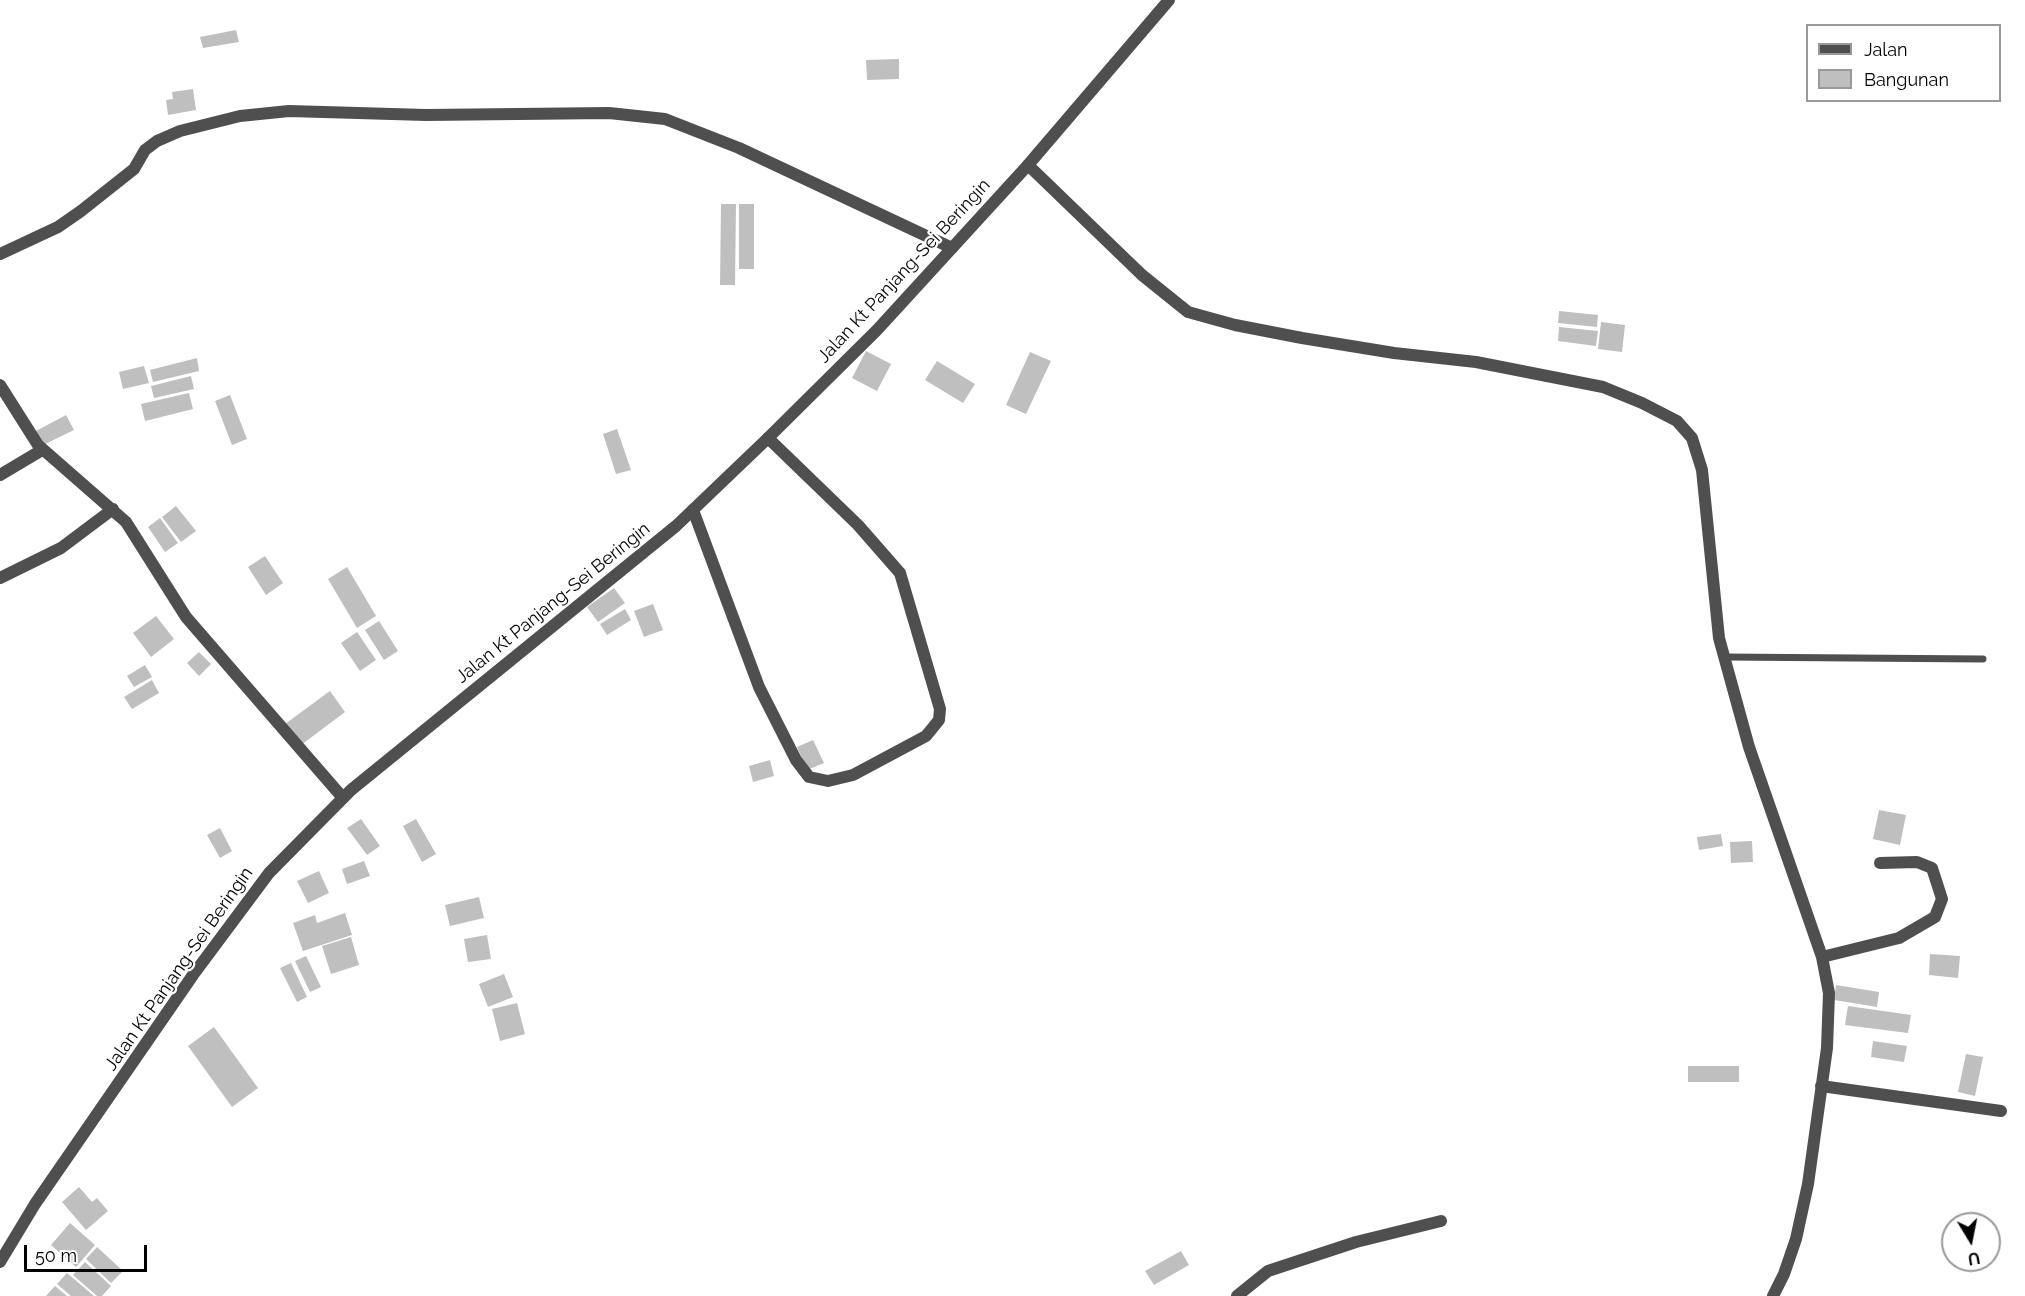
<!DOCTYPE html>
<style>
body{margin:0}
#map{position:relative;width:2025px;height:1296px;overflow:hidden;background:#fff;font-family:Raleway,sans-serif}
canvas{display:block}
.legend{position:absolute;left:1806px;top:24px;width:195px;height:78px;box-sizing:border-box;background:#fff;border:2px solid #999;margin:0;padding:8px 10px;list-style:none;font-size:18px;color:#000}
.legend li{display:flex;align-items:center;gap:12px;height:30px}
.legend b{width:30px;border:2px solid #999}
.north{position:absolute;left:1941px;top:1212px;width:60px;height:60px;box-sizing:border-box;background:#fff;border:2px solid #999;border-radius:50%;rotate:170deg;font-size:16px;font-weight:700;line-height:24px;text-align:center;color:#000}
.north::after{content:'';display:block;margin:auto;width:21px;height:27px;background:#000;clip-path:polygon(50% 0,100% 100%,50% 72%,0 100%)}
.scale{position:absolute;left:24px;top:1245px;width:123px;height:27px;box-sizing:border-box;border:3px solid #000;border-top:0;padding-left:8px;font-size:18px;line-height:21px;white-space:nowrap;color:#000;-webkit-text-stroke:4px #fff;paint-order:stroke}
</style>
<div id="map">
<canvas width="2025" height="1296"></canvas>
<ul class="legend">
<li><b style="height:8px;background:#4f4f4f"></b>Jalan</li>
<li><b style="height:16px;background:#bfbfbf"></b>Bangunan</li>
</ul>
<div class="north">U</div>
<div class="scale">50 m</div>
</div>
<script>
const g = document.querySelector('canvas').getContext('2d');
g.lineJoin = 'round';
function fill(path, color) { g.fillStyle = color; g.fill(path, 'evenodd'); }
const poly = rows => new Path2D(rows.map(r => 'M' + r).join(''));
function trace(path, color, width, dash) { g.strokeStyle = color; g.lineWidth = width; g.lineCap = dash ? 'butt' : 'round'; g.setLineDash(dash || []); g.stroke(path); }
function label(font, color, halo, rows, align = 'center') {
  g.font = font + ' Raleway,sans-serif'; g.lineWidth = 4.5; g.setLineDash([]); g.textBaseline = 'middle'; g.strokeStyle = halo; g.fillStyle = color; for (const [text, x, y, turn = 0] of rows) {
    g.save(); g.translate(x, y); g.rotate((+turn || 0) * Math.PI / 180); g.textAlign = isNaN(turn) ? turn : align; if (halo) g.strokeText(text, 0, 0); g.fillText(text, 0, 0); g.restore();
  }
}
fill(poly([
 [236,30,239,42,203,48,200,37],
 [899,59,899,79,867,80,866,60],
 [193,89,196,110,168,115,166,100,173,99,172,92],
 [721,204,736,204,735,285,720,285],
 [739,204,754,204,754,269,739,269],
 [1559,311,1598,315,1597,327,1558,323],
 [1601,322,1625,325,1622,352,1598,349],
 [1559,327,1598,331,1596,346,1558,341],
 [866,351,891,364,877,391,852,378],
 [1030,352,1051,361,1026,414,1006,405],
 [197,358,199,371,153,382,150,370],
 [937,361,975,384,963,403,925,380],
 [144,366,149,383,123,389,119,372],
 [191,376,194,389,154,398,151,386],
 [189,393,193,409,145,421,141,404],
 [230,395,247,439,232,445,215,401],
 [66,415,74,430,43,445,36,431],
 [617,429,631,470,616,474,603,434],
 [176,506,196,531,181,542,162,517],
 [160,518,178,543,165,552,148,527],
 [265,556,283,583,266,595,248,567],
 [347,567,376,616,357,628,328,579],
 [614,588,625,603,598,622,587,607],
 [653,604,663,630,644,637,634,611],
 [625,609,631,620,607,635,600,624],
 [156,616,174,639,151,657,133,633],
 [379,621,398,651,384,660,365,630],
 [357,632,376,660,360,671,341,643],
 [199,652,211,664,199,676,187,663],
 [145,665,152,677,134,687,127,676],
 [152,680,159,693,132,709,124,697],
 [330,691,345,712,301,745,285,724],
 [813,740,824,763,807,770,797,747],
 [770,760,774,776,753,782,749,766],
 [1879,810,1906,815,1900,845,1873,839],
 [361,819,380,846,367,855,347,828],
 [416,819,436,854,422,862,403,826],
 [220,828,232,851,220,858,207,835],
 [1721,834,1723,846,1699,850,1697,837],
 [1752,841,1753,862,1731,863,1730,842],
 [364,861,370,876,347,884,342,869],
 [319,871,329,893,308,903,297,881],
 [479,897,484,918,450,926,445,905],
 [345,913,352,935,303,951,293,923,315,915,317,923],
 [487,935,491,959,468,962,464,939],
 [351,937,359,965,331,974,322,946],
 [1930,954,1960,956,1958,978,1929,975],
 [306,956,321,987,310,992,295,961],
 [291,963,307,997,297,1002,280,968],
 [504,974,513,997,488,1007,479,984],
 [1836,985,1879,992,1877,1007,1834,1000],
 [517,1003,525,1034,500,1041,492,1009],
 [1848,1006,1911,1015,1908,1033,1845,1025],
 [214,1027,258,1088,232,1107,188,1046],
 [1873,1041,1907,1046,1904,1062,1871,1057],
 [1966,1054,1983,1057,1975,1096,1958,1092],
 [1688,1066,1739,1066,1739,1082,1688,1082],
 [79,1187,92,1202,97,1198,108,1211,86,1230,62,1202],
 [70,1223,95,1245,76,1267,51,1245],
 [97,1247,123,1271,111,1283,86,1259],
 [1181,1251,1189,1265,1154,1285,1145,1271],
 [85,1262,111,1286,102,1296,97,1296,73,1275],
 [67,1273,94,1296,71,1296,57,1284],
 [55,1286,67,1296,46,1296]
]), '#bfbfbf');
trace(poly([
 [1724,657,1983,659]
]), '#4f4f4f', 7);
trace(poly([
 [1028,165,1142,275,1188,312,1235,325,1302,338,1394,353,1476,362,1603,387,1642,403,1677,421,1692,438,1702,470,1719,638,1749,747,1822,957,1829,993,1827,1048,1808,1184,1796,1239,1784,1274,1773,1296],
 [0,254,58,227,81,211,134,169,145,150,157,141,180,131,240,116,289,111,426,115,609,113,665,119,739,148,952,248],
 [0,385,38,445,126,522,186,617,343,798],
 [0,475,42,450],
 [693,510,759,687,796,760,809,777,828,781,853,775,926,736,939,720,940,709,900,573,858,525,768,438],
 [0,578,61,548,113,509],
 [1822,957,1899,938,1935,917,1942,899,1932,868,1917,862,1880,863],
 [1821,1086,2001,1111],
 [1237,1296,1268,1271,1356,1242,1441,1221]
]), '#4f4f4f', 12);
trace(poly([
 [0,1262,35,1204,193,975,269,873,351,790,676,526,768,438,877,330,1028,165,1169,0]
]), '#4f4f4f', 12);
label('18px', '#000', '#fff', [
 ["Jalan Kt Panjang-Sei Beringin",904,271,-47],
 ["Jalan Kt Panjang-Sei Beringin",553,603,-39],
 ["Jalan Kt Panjang-Sei Beringin",179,969,-55]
]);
</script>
